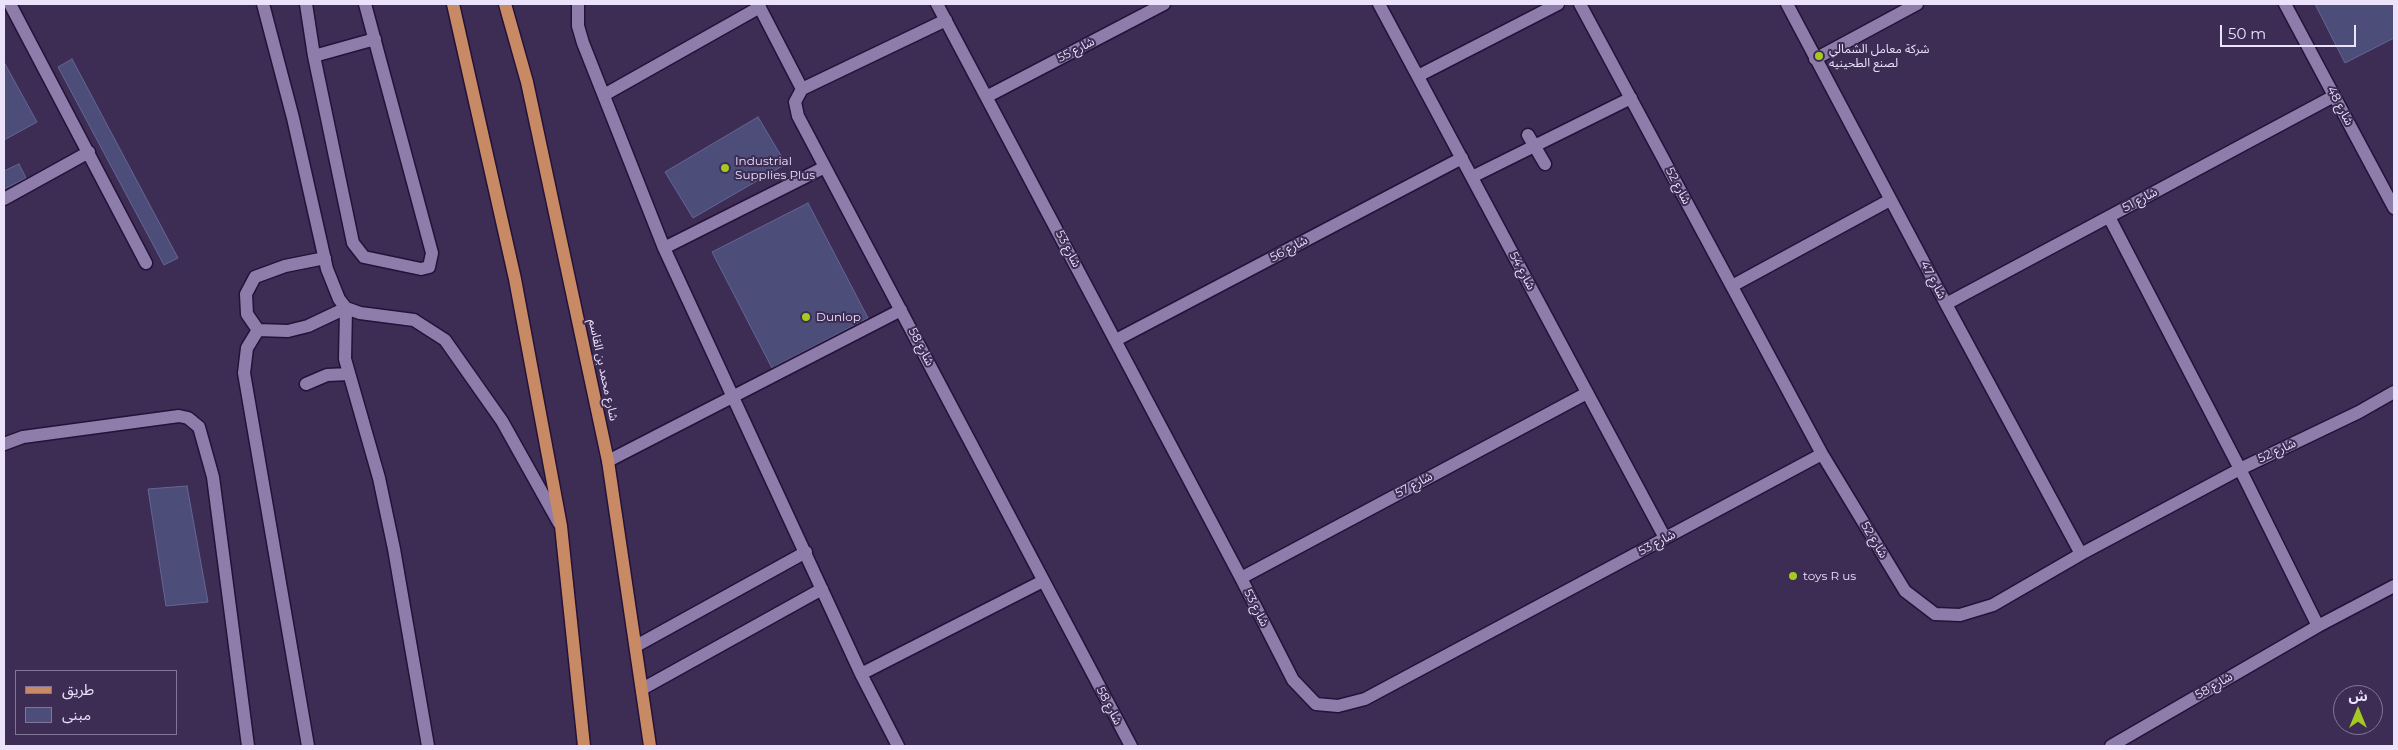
<!DOCTYPE html>
<meta charset="utf-8">
<style>
body{margin:0}
#map{position:relative;width:2398px;height:750px;overflow:hidden;background:#3d2c54;font-family:Montserrat,"Noto Sans Arabic",sans-serif}
canvas{display:block}
.frame{position:absolute;inset:0;border:5px solid #ebe2fc;pointer-events:none}
.legend{position:absolute;left:15px;top:670px;width:162px;height:65px;box-sizing:border-box;background:#3d2c54;border:1px solid #837597;margin:0;padding:6px 9px;list-style:none;font-size:15px;color:#ebe2fc}
.legend li{display:flex;align-items:center;gap:10px;height:25px}
.legend b{width:25px;border:1px solid #837597}
.north{position:absolute;left:2333px;top:685px;width:50px;height:50px;box-sizing:border-box;background:#3d2c54;border:1px solid #837597;border-radius:50%;rotate:0deg;font-size:14px;font-weight:700;line-height:20px;text-align:center;color:#ebe2fc}
.north::after{content:'';display:block;margin:auto;width:18px;height:22px;background:#a5c823;clip-path:polygon(50% 0,100% 100%,50% 72%,0 100%)}
.scale{position:absolute;left:2220px;top:25px;width:136px;height:22px;box-sizing:border-box;border:2px solid #ebe2fc;border-top:0;padding-left:6px;font-size:15px;line-height:18px;white-space:nowrap;color:#ebe2fc;-webkit-text-stroke:4px #3d2c54;paint-order:stroke}
</style>
<div id="map">
<canvas width="2398" height="750"></canvas>
<div class="frame"></div>
<ul class="legend">
<li><b style="height:6px;background:#c88a65"></b>طريق</li>
<li><b style="height:14px;background:#4c4d79"></b>مبنى</li>
</ul>
<div class="north">ش</div>
<div class="scale">50 m</div>
</div>
<script>
const g = document.querySelector('canvas').getContext('2d');
g.lineJoin = 'round';
function fill(path, color) { g.fillStyle = color; g.fill(path, 'evenodd'); }
const poly = rows => new Path2D(rows.map(r => 'M' + r).join(''));
function trace(path, color, width, dash) { g.strokeStyle = color; g.lineWidth = width; g.lineCap = dash ? 'butt' : 'round'; g.setLineDash(dash || []); g.stroke(path); }
function label(font, color, halo, rows, align = 'center') {
  g.font = font + ' Montserrat,"Noto Sans Arabic",sans-serif'; g.lineWidth = 4; g.setLineDash([]); g.textBaseline = 'middle'; g.strokeStyle = halo; g.fillStyle = color; for (const [text, x, y, turn = 0] of rows) {
    g.save(); g.translate(x, y); g.rotate((+turn || 0) * Math.PI / 180); g.textAlign = isNaN(turn) ? turn : align; if (halo) g.strokeText(text, 0, 0); g.fillText(text, 0, 0); g.restore();
  }
}
const building = poly([
 [2315,4,2394,4,2394,38,2345,63,2315,4],
 [72,59,178,258,164,265,58,67,72,59],
 [4,62,37,122,4,140,4,62],
 [758,117,786,164,693,218,665,172,758,117],
 [19,164,26,178,4,189,4,171,19,164],
 [808,203,868,318,772,368,712,252,808,203],
 [187,486,208,602,166,606,148,489,187,486]
]);
fill(building, '#4c4d79');
trace(building, '#656694', 1);
const minor = poly([
 [10,4,146,263],
 [263,4,293,118,327,269,339,299,346,308,360,313,414,320,445,340,502,421,559,523],
 [306,4,314,56,353,243,364,257,421,269,429,267,432,253,365,4],
 [578,4,578,26,583,43,664,248,861,674,898,746],
 [758,4,802,89],
 [937,4,1241,578,1293,680,1316,704,1338,706,1365,699,1822,454],
 [1379,4,1665,538],
 [1580,4,1822,454,1905,591,1935,614,1960,615,1993,605,2081,554,2240,469,2359,412,2394,392],
 [1787,4,1946,304,2081,554],
 [2285,4,2394,208],
 [946,20,802,89,795,102,798,116,1131,746],
 [314,56,375,39],
 [1815,59,1917,4],
 [1418,76,1558,4],
 [604,95,760,7],
 [988,96,1164,4],
 [1528,135,1545,164],
 [1472,177,1631,98],
 [4,199,89,152],
 [2109,217,2240,469,2318,626],
 [664,248,825,167],
 [325,258,285,266,255,277,246,294,247,314,258,330,288,331,308,326,346,308],
 [1732,286,1890,200],
 [1946,304,2334,96],
 [346,308,345,359,379,478,394,549,428,746],
 [258,330,247,348,244,373,308,746],
 [1116,340,1462,158],
 [306,384,327,375,349,374],
 [4,444,23,437,179,416,188,418,199,427,213,477,248,746],
 [608,461,901,310],
 [1241,578,1587,393],
 [636,646,806,552],
 [861,674,1043,581],
 [642,689,822,589],
 [2111,746,2318,626,2394,586]
]);
const major = poly([
 [453,4,515,279,561,526,584,746],
 [505,4,527,82,608,461,650,746]
]);
trace(minor, '#241238', 15);
trace(major, '#241238', 15);
trace(minor, '#8e7cab', 12);
trace(major, '#c88a65', 12);
for (const [x, y, r, color] of [
 [1819,56,5,"#a5c823"],
 [725,168,5,"#a5c823"],
 [806,317,5,"#a5c823"],
 [1793,576,5,"#a5c823"]
]) { const dot = new Path2D(); dot.arc(x, y, r, 0, 2 * Math.PI); g.fillStyle = color; g.fill(dot); trace(dot, '#3d2c54', 2); }
label('12px', '#ebe2fc', '#3d2c54', [
 ["شركة معامل الشمالي",1829,49],
 ["لصنع الطحينيه",1829,63],
 ["Industrial",735,161],
 ["Supplies Plus",735,175],
 ["Dunlop",816,317],
 ["toys R us",1803,576]
], 'left');
label('12px', '#ebe2fc', '#3d2c54', [
 ["شارع 55",1076,50,-27],
 ["شارع 48",2340,106,62],
 ["شارع 52",1678,186,62],
 ["شارع 51",2140,200,-28],
 ["شارع 53",1068,249,62],
 ["شارع 56",1289,249,-28],
 ["شارع 54",1522,271,62],
 ["شارع 47",1933,280,62],
 ["شارع 58",921,347,62],
 ["شارع محمد بن القاسم",603,370,78],
 ["شارع 52",2277,451,-25],
 ["شارع 57",1414,485,-28],
 ["شارع 52",1874,540,59],
 ["شارع 53",1657,543,-28],
 ["شارع 53",1256,608,63],
 ["شارع 58",2214,686,-30],
 ["شارع 58",1109,706,62]
]);
</script>
